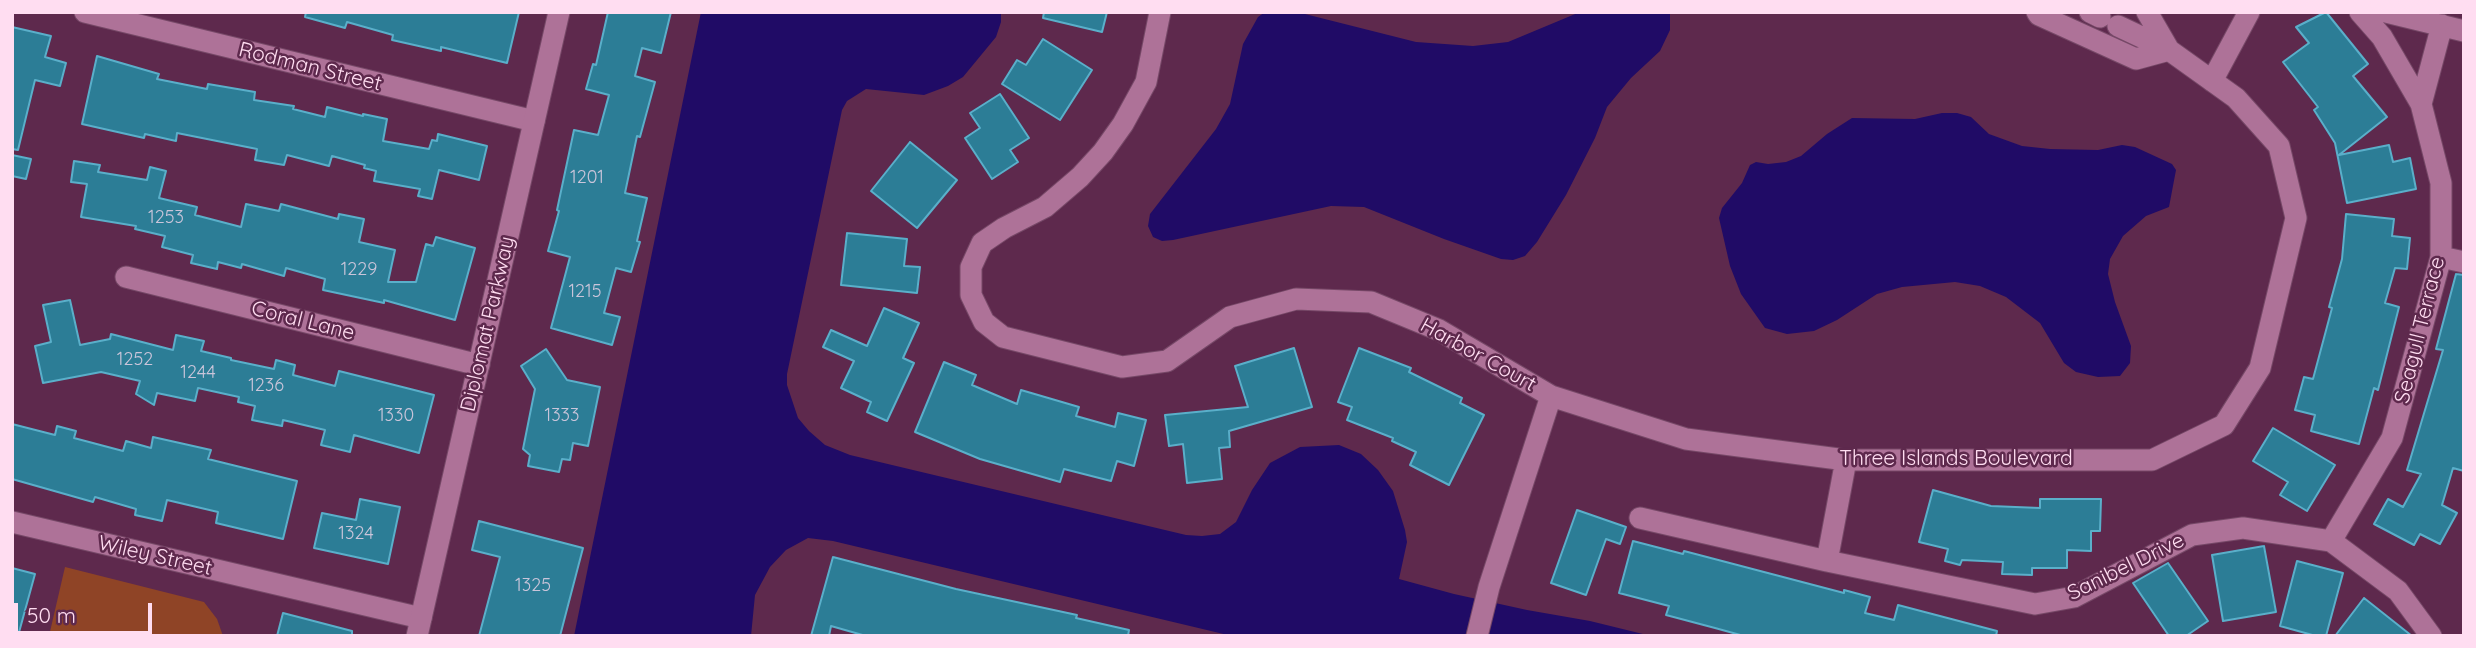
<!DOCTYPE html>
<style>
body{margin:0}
#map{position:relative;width:2476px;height:648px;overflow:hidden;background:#5e294d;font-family:Quicksand,sans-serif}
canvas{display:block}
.frame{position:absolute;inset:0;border:14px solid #ffddf1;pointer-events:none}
.scale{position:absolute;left:14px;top:603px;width:138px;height:32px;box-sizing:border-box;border:4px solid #ffddf1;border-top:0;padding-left:9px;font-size:21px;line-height:24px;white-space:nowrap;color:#ffddf1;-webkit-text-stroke:5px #5e294d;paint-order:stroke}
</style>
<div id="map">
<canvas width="2476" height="648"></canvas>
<div class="frame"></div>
<div class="scale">50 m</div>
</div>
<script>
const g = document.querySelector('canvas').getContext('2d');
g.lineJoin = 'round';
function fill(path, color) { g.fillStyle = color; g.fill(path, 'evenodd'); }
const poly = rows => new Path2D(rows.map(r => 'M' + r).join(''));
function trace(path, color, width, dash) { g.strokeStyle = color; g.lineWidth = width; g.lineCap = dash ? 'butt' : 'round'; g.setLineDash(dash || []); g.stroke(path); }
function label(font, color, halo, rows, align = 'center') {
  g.font = font + ' Quicksand,sans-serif'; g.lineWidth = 5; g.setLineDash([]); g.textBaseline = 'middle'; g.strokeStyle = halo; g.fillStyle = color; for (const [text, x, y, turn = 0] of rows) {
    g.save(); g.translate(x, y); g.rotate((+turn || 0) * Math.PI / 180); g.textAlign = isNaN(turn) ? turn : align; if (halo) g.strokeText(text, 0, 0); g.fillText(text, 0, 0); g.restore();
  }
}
fill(poly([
 [65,567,204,602,217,619,223,636,49,636]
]), '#8f4426');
fill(poly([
 [701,12,1001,12,1001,22,996,37,963,77,948,86,924,95,866,89,847,101,842,110,787,374,787,385,798,418,809,431,825,445,850,455,1186,535,1202,536,1220,534,1236,522,1252,490,1270,463,1300,447,1339,445,1361,454,1378,470,1393,491,1405,530,1407,542,1399,579,1454,594,1527,610,1590,621,1651,636,1232,636,833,541,808,538,786,550,770,567,755,595,751,636,574,636],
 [1265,12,1297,12,1416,42,1473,46,1508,42,1580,12,1670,12,1670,30,1660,51,1631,78,1607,107,1595,138,1566,195,1537,242,1525,256,1513,260,1501,259,1444,239,1364,207,1331,206,1173,240,1162,241,1153,237,1148,226,1150,214,1216,129,1230,104,1243,44,1258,17],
 [1942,113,1957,113,1971,117,1989,134,2022,146,2050,149,2098,150,2122,145,2135,147,2172,164,2176,170,2169,207,2146,216,2123,236,2110,259,2108,274,2115,302,2131,346,2130,363,2120,376,2098,377,2076,372,2064,363,2040,323,2006,297,1980,286,1955,282,1902,287,1877,294,1837,320,1814,331,1787,334,1765,328,1741,294,1730,266,1719,218,1722,208,1742,183,1750,165,1756,162,1768,164,1786,162,1801,156,1827,134,1852,118,1915,119]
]), '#200b66');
const building = poly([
 [306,12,519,12,507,63,441,47,441,51,392,40,393,35,347,22,345,28,305,17,306,12],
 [608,12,671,12,661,53,642,48,635,76,655,82,640,137,637,136,625,193,647,198,637,241,640,242,631,272,616,268,604,313,620,317,612,345,551,328,570,257,548,251,559,211,557,210,574,130,598,135,609,95,586,89,593,64,596,65,608,12],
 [1044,12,1107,12,1102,32,1043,18,1044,12],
 [2326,12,2368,64,2353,76,2387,117,2339,155,2389,145,2393,162,2410,158,2416,189,2347,203,2335,143,2314,110,2318,107,2283,62,2309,43,2296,27,2326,12],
 [12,27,51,36,45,57,66,63,60,86,35,80,18,150,12,149,12,27],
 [1043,39,1092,70,1060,120,1002,84,1017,60,1026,65,1043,39],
 [97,56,159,74,157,79,207,89,208,84,255,92,254,100,294,106,293,109,325,117,327,107,363,116,363,114,387,119,383,141,429,149,432,140,437,141,438,134,487,146,479,180,439,170,432,199,418,196,420,189,374,181,376,171,364,168,365,165,332,156,329,166,287,155,284,165,255,160,257,149,177,133,176,141,145,134,144,138,82,124,97,56],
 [1000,94,1029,138,1010,150,1018,162,992,179,965,138,980,128,970,113,1000,94],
 [910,142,957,180,917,228,871,191,910,142],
 [12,155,31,159,26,179,12,176,12,155],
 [74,161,100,165,98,172,147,180,150,167,166,171,159,198,197,207,195,215,241,227,246,204,279,211,281,204,338,219,339,214,364,219,359,242,395,250,388,282,416,282,426,244,433,246,436,237,475,248,455,320,384,300,384,303,323,290,325,279,286,268,284,276,242,264,241,268,218,262,217,269,191,263,193,255,162,247,165,236,135,229,136,226,81,217,87,184,71,182,74,161],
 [2346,214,2394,219,2392,236,2410,238,2407,269,2395,268,2385,303,2399,307,2378,390,2374,388,2359,444,2311,431,2315,415,2295,410,2304,377,2313,379,2332,308,2329,307,2342,259,2346,214],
 [847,233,907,239,904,266,920,267,917,293,841,285,847,233],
 [2456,274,2464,275,2464,471,2453,468,2442,505,2457,513,2440,544,2420,534,2414,545,2374,524,2388,499,2403,507,2421,474,2407,470,2443,350,2436,349,2456,274],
 [70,300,80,345,110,339,111,334,173,350,176,335,204,341,201,351,231,358,231,360,274,369,276,360,295,365,293,375,335,386,339,371,434,395,419,453,354,435,350,452,321,445,325,430,283,420,282,426,252,420,255,406,238,402,239,397,198,388,195,401,157,393,154,405,136,394,140,381,101,372,43,383,35,346,51,342,43,305,70,300],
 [884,308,919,323,903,358,914,363,887,421,867,412,871,402,841,388,854,361,823,347,831,330,867,346,884,308],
 [1294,348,1312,407,1229,431,1230,447,1219,448,1222,479,1187,483,1183,444,1169,446,1165,415,1248,407,1235,366,1294,348],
 [1359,348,1411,368,1409,372,1462,398,1460,403,1484,415,1449,485,1410,465,1416,452,1392,441,1393,438,1347,420,1352,407,1338,402,1359,348],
 [546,349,567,380,600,387,588,446,573,443,570,460,562,459,559,472,528,466,530,455,523,449,535,389,521,366,546,349],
 [944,362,976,375,972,385,1017,404,1021,390,1079,407,1076,416,1115,427,1118,413,1146,420,1134,466,1117,461,1111,481,1064,469,1060,482,980,459,915,432,944,362],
 [12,424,55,435,57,426,76,431,74,438,123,451,126,441,151,448,153,437,211,450,208,459,297,481,283,539,216,523,218,512,167,500,162,521,135,515,136,509,95,497,93,502,12,479,12,424],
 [2273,428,2335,465,2307,511,2280,495,2288,482,2253,461,2273,428],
 [1933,490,1991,506,2040,508,2040,499,2101,499,2100,531,2091,531,2091,551,2067,550,2067,568,2032,568,2032,575,2002,574,2003,562,1962,560,1960,565,1945,561,1948,549,1919,542,1933,490],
 [360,499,400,507,388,564,314,548,322,513,356,520,360,499],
 [1577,510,1626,527,1620,544,1606,539,1586,595,1551,583,1577,510],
 [479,521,583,548,560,636,479,636,500,557,472,550,479,521],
 [1633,541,1683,554,1684,551,1844,593,1844,590,1870,597,1865,613,1894,620,1898,605,1997,631,1996,636,1744,636,1715,628,1666,615,1669,606,1619,593,1633,541],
 [2264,546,2276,612,2223,621,2212,555,2264,546],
 [833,557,956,589,1077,615,1076,618,1129,630,1128,636,866,636,831,626,829,636,811,636,833,557],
 [2297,561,2343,573,2326,636,2316,636,2280,626,2297,561],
 [2168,563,2208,621,2186,636,2169,636,2133,583,2168,563],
 [12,568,35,574,18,636,12,636,12,568],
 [2364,598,2412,636,2335,636,2364,598],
 [283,613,352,631,352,636,277,636,283,613]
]);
fill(building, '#2c7d96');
trace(building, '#5aafca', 2);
const minor = poly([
 [85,12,534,121],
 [1160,12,1146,82,1123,124,1103,152,1080,177,1045,207,1004,228,982,243,971,267,971,295,984,322,1003,337,1122,367,1167,361,1230,317,1296,299,1371,302,1439,330,1551,396,1686,439,1846,460,2152,460,2224,425,2260,368,2296,218,2279,146,2236,98,2169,50,2118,26],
 [2037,12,2039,15,2136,59,2169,50],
 [2090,12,2100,17],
 [2147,12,2169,50],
 [2386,12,2464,31],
 [2212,81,2249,12],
 [2421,104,2442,25],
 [2441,257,2464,262],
 [126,277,479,365],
 [1640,518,1827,561,2035,604,2074,597,2192,535,2243,528,2331,541,2398,591,2431,636],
 [12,522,421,618],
 [2331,541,2392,438,2441,257,2441,183,2421,104,2382,37,2360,12],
 [1827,561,1846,460],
 [1477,636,1489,587,1551,396]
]);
const tertiary = poly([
 [417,636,559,12]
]);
trace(minor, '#764867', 23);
trace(tertiary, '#764867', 23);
trace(minor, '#ae7298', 21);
trace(tertiary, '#ae7298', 21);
label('18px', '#cac5da', null, [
 ["1201",587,178],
 ["1253",166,218],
 ["1229",359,270],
 ["1215",585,292],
 ["1252",135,360],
 ["1244",198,373],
 ["1236",266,386],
 ["1330",396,416],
 ["1333",562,416],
 ["1324",356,534],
 ["1325",533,586]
]);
label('21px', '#ffddf1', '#5e294d', [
 ["Rodman Street",310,67,14],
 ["Coral Lane",303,321,14],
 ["Diplomat Parkway",488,324,-77],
 ["Seagull Terrace",2420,330,-76],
 ["Harbor Court",1478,355,29],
 ["Three Islands Boulevard",1956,459],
 ["Wiley Street",155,556,13],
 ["Sanibel Drive",2126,567,-26]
]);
</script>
